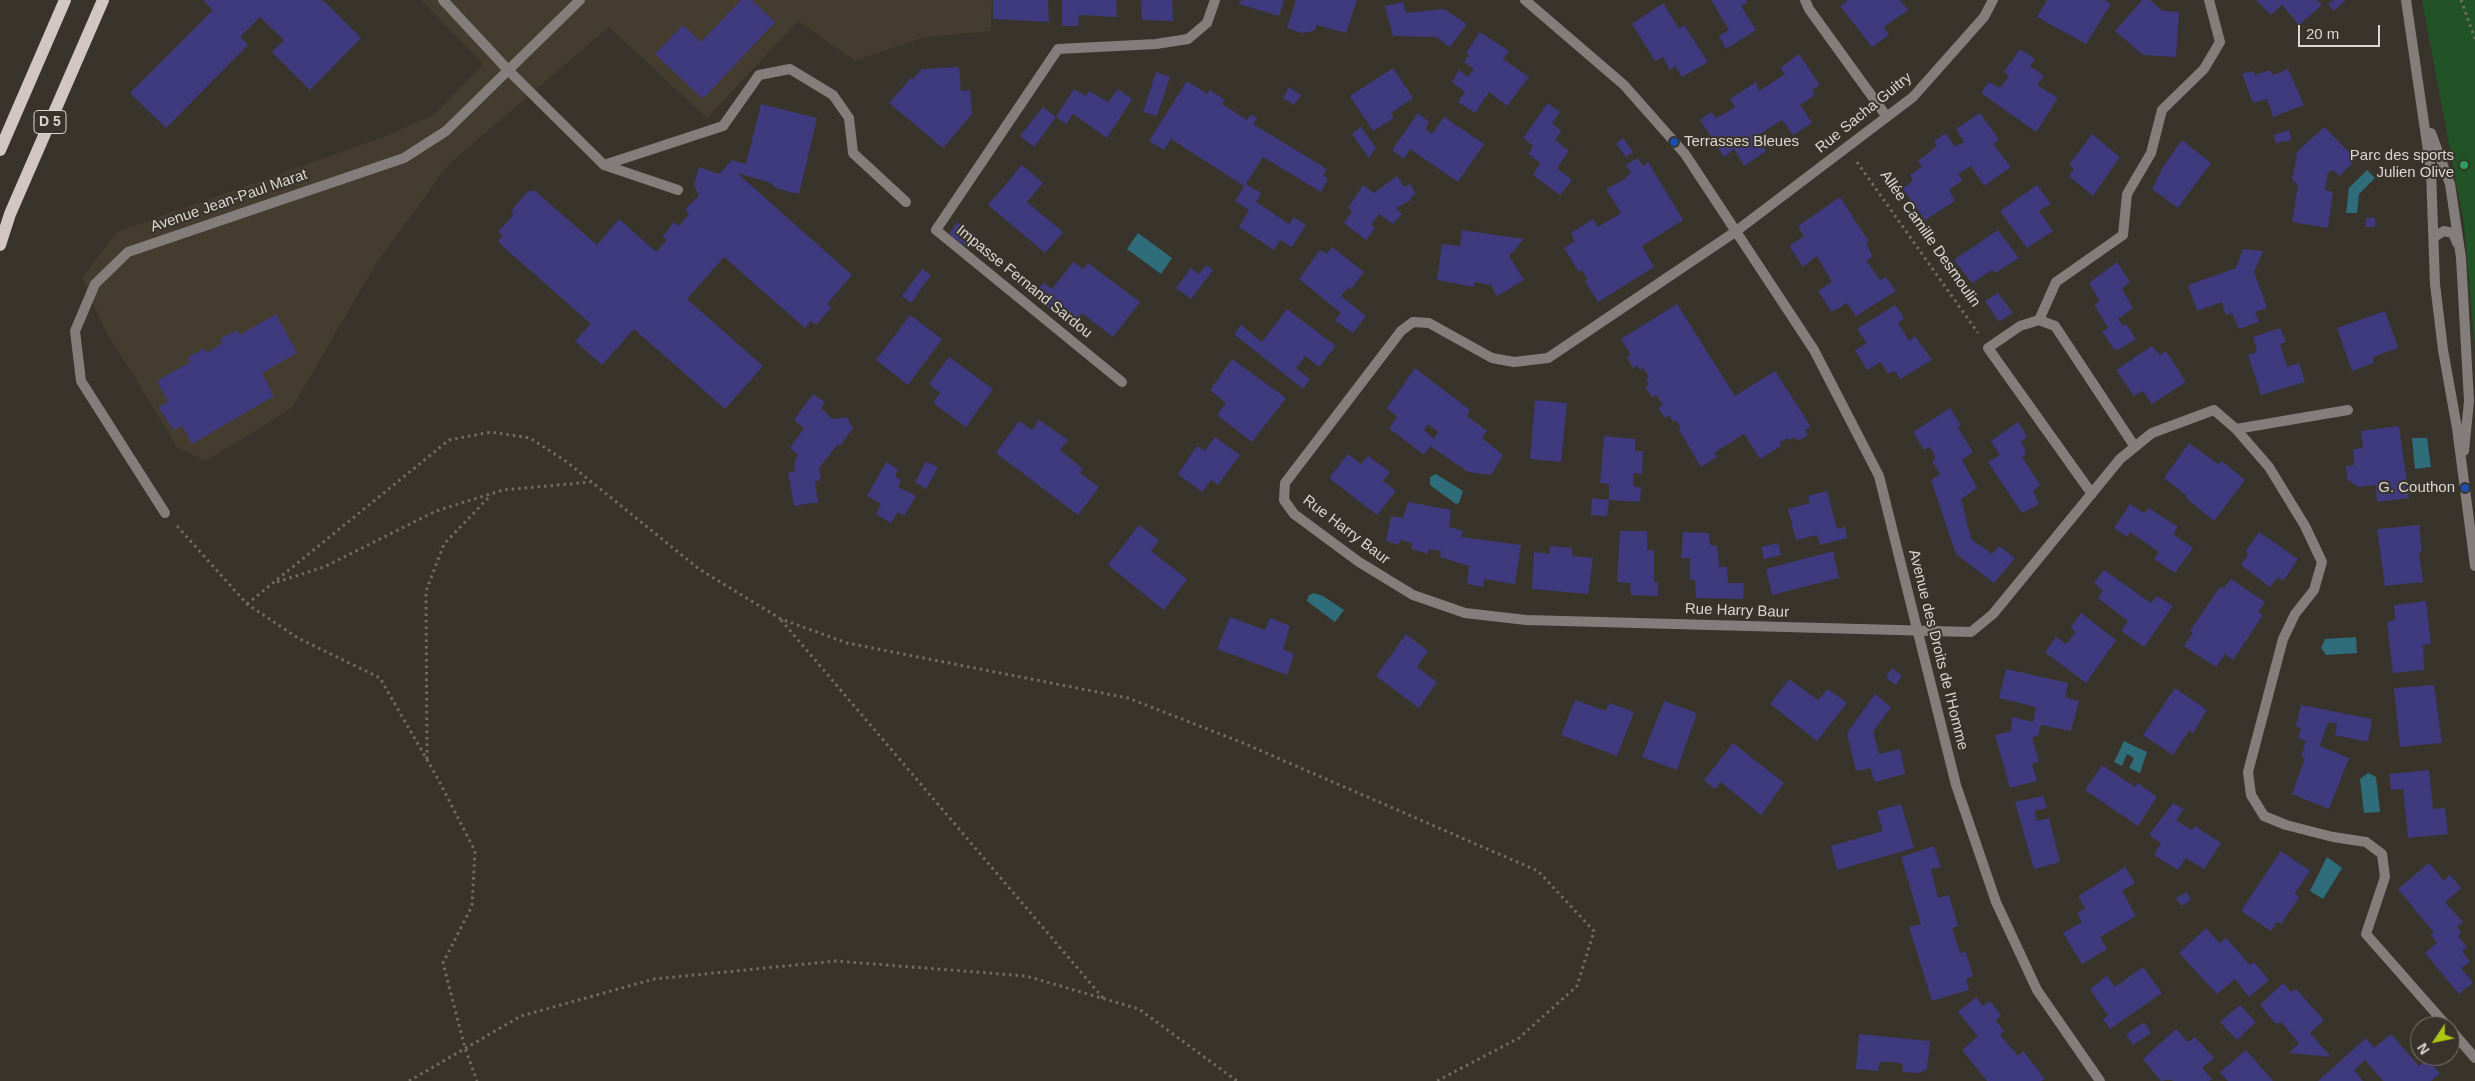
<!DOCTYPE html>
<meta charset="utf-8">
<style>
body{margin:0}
#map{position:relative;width:2475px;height:1081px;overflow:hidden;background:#38342b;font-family:Arial,sans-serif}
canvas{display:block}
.north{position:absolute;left:2410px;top:1016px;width:50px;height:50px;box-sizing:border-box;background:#38342b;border:1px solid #79756d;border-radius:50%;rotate:236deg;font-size:14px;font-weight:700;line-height:20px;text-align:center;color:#dad7d1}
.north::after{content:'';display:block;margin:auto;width:18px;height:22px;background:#acc613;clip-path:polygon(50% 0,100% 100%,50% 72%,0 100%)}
.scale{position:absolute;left:2298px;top:25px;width:82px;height:22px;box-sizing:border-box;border:2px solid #dad7d1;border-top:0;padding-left:6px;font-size:15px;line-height:18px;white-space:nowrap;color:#dad7d1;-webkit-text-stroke:4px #38342b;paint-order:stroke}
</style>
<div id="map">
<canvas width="2475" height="1081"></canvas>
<div class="north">N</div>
<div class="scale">20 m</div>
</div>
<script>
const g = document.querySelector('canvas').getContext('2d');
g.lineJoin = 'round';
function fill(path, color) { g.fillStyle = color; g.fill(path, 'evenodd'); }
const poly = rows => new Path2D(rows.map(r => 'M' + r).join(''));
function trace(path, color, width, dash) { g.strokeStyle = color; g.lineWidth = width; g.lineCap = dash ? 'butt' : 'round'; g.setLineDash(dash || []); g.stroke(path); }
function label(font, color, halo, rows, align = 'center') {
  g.font = font + ' Arial,sans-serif'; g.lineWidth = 4; g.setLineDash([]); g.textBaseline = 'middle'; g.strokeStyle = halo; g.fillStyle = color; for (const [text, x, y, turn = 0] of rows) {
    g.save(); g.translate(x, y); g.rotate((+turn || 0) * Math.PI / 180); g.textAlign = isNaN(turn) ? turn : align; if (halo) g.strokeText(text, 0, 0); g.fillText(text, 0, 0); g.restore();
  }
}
fill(poly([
 [421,0,992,0,991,31,925,37,855,61,798,21,707,118,609,27,448,165,375,265,292,408,206,461,178,448,104,328,82,278,117,232,386,136,435,114,483,64]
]), '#443c2e');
fill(poly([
 [2422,0,2475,0,2475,348,2464,224]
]), '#215327');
fill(poly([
 [2367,170,2375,178,2359,194,2357,213,2346,213,2349,188],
 [1138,233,1172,258,1161,274,1127,249],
 [2412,438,2427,438,2431,467,2415,469],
 [1436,474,1463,491,1459,503,1456,504,1430,485,1430,477],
 [1314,593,1323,596,1344,610,1335,622,1307,601,1309,595],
 [2356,637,2357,653,2326,655,2321,648,2325,639],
 [2124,741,2147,752,2140,773,2129,768,2134,758,2127,754,2122,766,2114,762],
 [2368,773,2376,777,2380,812,2364,813,2360,779],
 [2327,857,2342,868,2323,899,2310,891]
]), '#2e6d79');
fill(poly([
 [203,0,320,0,324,1,361,38,310,90,272,52,284,40,260,17,240,37,248,45,166,128,130,93,213,10],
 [741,0,752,0,775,22,703,99,655,54,683,25,701,42],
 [993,0,1048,0,1049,22,993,19],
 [1062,0,1116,0,1117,17,1079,15,1078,26,1062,26],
 [1141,0,1172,0,1173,21,1142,20],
 [1241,0,1284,0,1279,16,1239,4],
 [1296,0,1357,0,1346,33,1317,25,1314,31,1302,33,1287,28],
 [1711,0,1746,0,1747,3,1741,6,1756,30,1726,49,1719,36,1729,30],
 [1848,0,1900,0,1908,10,1884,27,1889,35,1872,47,1840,6],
 [2047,0,2104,0,2111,4,2086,44,2037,17],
 [2142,0,2150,0,2163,11,2179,12,2176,57,2143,55,2115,31],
 [2256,0,2317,0,2322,5,2299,25,2282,5,2271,15],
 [2334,0,2344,0,2345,1,2334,11,2328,4],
 [1403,2,1406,13,1444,9,1467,24,1450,47,1436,37,1393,36,1385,6],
 [1663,3,1679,29,1684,25,1708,62,1682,77,1675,66,1670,70,1663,57,1655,61,1632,24],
 [1480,32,1509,51,1503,59,1529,77,1507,106,1489,92,1475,113,1458,102,1465,92,1452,82,1459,70,1468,77,1474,69,1464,62,1469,55,1466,53],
 [2020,49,2035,59,2030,66,2044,76,2037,85,2058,98,2036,132,1981,93,1989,82,2000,88,2009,76,2004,72],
 [1799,54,1820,85,1812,90,1815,95,1800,105,1812,123,1793,135,1782,120,1769,128,1757,136,1766,151,1744,166,1734,149,1724,157,1700,120,1711,112,1716,118,1727,112,1735,107,1730,99,1756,82,1759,91,1785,74,1780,68],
 [959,67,961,91,970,90,972,114,943,148,889,103,911,78,913,79,922,69],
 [1393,68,1413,98,1391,113,1394,118,1373,131,1350,96],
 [2288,69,2304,105,2273,117,2267,99,2253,103,2242,74,2253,71,2255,75,2270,70,2273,75],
 [1156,72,1170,77,1157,116,1143,112],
 [1187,81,1207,94,1210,90,1225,100,1222,104,1247,120,1251,115,1257,118,1253,124,1327,169,1323,175,1328,178,1321,192,1263,157,1246,184,1261,193,1256,202,1289,224,1294,217,1306,225,1292,247,1280,240,1274,250,1239,227,1249,210,1235,201,1244,186,1171,139,1164,150,1149,141],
 [1289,87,1301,95,1294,105,1283,98],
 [1074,89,1086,96,1089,91,1108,102,1118,89,1132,99,1107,138,1073,114,1066,124,1056,117,1034,147,1020,136,1043,107,1056,117],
 [1548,103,1560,112,1552,123,1561,131,1555,140,1569,151,1557,168,1572,180,1560,195,1533,175,1540,163,1528,154,1533,146,1523,138],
 [761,104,817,118,799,194,778,189,768,182,737,173,852,275,827,304,832,307,816,325,811,321,805,328,724,257,687,299,763,366,725,409,634,329,602,365,575,341,591,324,498,242,503,236,498,232,514,214,511,211,527,192,534,190,597,245,619,219,656,252,667,240,663,236,674,222,679,226,689,214,685,210,699,195,694,185,699,167,719,174,732,160,746,164],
 [1418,113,1429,122,1425,128,1432,134,1444,117,1484,144,1458,182,1410,149,1404,159,1392,150],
 [1980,113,1999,140,1993,144,2011,167,1984,186,1971,166,1958,174,1963,180,1949,190,1955,201,1925,220,1903,189,1913,180,1910,175,1922,167,1918,161,1937,146,1934,141,1946,133,1955,147,1964,142,1956,129],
 [1361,127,1376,148,1369,158,1352,134],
 [2324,127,2356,159,2340,176,2333,170,2328,173,2325,190,2333,192,2328,228,2292,222,2298,185,2292,179,2297,155,2295,154],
 [2289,130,2291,140,2276,143,2273,135],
 [2092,134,2120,157,2093,196,2069,176,2074,169,2069,165],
 [1623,138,1633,152,1626,157,1616,144],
 [2182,140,2211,163,2178,208,2152,189,2163,167],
 [1638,158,1643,166,1648,162,1683,220,1642,246,1654,267,1598,302,1585,281,1587,279,1582,270,1579,272,1564,248,1575,241,1571,233,1593,219,1598,227,1621,213,1606,189,1627,178,1626,177,1631,173,1626,165],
 [1022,165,1043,183,1027,202,1063,232,1045,253,988,205],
 [1397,176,1404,187,1410,184,1416,194,1410,197,1411,200,1396,208,1402,214,1393,224,1379,214,1371,225,1375,228,1366,240,1344,223,1352,211,1348,208,1363,185,1374,193],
 [2037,185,2051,204,2039,211,2053,231,2027,248,2000,211],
 [1840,197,1869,242,1866,244,1873,257,1866,260,1880,280,1886,277,1896,291,1856,316,1847,303,1832,312,1818,291,1832,282,1817,256,1803,267,1789,246,1804,236,1798,226],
 [2366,218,2375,218,2375,227,2365,227],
 [957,222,977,236,968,248,949,234],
 [1462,230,1524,239,1509,256,1524,280,1497,296,1491,285,1475,282,1474,287,1437,280,1442,244,1460,246],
 [1998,230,2019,258,1995,273,1992,270,1972,283,1954,260],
 [1332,247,1364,272,1351,289,1349,287,1341,296,1366,316,1353,333,1335,320,1341,313,1299,279,1320,250,1327,254],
 [2243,249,2263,251,2254,272,2267,308,2255,312,2259,322,2239,329,2232,313,2226,315,2222,302,2197,311,2188,285,2236,268],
 [1073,262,1083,269,1088,263,1140,302,1113,337,1082,313,1071,326,1032,295,1044,283,1052,289],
 [2117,262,2130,282,2122,289,2133,308,2118,319,2123,326,2126,324,2136,339,2118,350,2114,349,2102,332,2108,328,2094,304,2100,301,2089,283],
 [1206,265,1213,270,1191,299,1176,288,1191,268,1199,274],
 [922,269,931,275,911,303,902,296],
 [1998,293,2013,313,1999,322,1985,301],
 [1677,304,1735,396,1775,371,1811,427,1805,430,1808,435,1798,441,1795,437,1790,440,1788,438,1779,443,1781,446,1760,459,1744,434,1714,453,1717,457,1701,467,1679,430,1681,429,1676,420,1673,422,1669,415,1665,418,1658,408,1663,405,1656,395,1652,397,1645,387,1649,384,1646,379,1649,377,1643,368,1640,370,1637,365,1633,368,1627,357,1631,355,1621,339],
 [1895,305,1904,318,1898,323,1909,341,1915,336,1932,360,1900,379,1895,371,1888,374,1881,362,1867,370,1855,350,1867,343,1857,329],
 [1287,309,1336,346,1319,367,1305,356,1296,368,1310,379,1303,389,1234,334,1241,325,1262,342],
 [2385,311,2398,348,2373,357,2374,363,2352,371,2337,328],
 [276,314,297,353,262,373,274,396,192,444,182,426,174,430,158,407,168,402,157,381,190,362,188,357,204,349,207,353,222,343,220,339,237,330,240,335],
 [910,315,942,339,908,385,876,360],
 [2280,328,2286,342,2280,344,2287,367,2299,363,2305,382,2261,395,2248,355,2257,352,2253,337],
 [2152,346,2160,355,2166,351,2186,382,2152,404,2143,391,2134,396,2116,370],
 [949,357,993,389,966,427,933,403,940,393,929,384],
 [1232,359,1286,398,1252,442,1217,415,1226,403,1210,390],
 [1415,368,1470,410,1467,416,1487,431,1482,438,1503,455,1491,475,1468,472,1430,446,1424,455,1389,428,1397,417,1387,408],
 [1428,424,1438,432,1434,439,1424,430],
 [813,394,825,402,821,408,832,419,847,417,853,428,840,446,838,444,819,468,821,479,815,482,818,502,794,506,788,473,795,471,794,463,798,455,790,448,804,428,794,420],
 [1535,400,1567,403,1561,462,1530,459],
 [1950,408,1961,425,1958,428,1973,452,1962,460,1977,488,1961,499,1971,539,1992,554,1999,546,2015,558,1994,583,1956,554,1931,480,1940,474,1932,461,1936,458,1930,447,1924,450,1913,432],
 [1039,420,1068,440,1060,450,1083,469,1080,473,1099,487,1078,515,996,453,1019,421,1032,430],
 [2018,422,2027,436,2021,442,2025,449,2025,455,2022,457,2040,485,2033,491,2039,504,2022,513,1988,462,2000,455,1991,441],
 [2399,426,2409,498,2377,502,2376,485,2358,487,2347,479,2346,466,2354,465,2353,449,2363,448,2361,431],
 [1604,436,1635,439,1635,451,1643,451,1642,474,1633,473,1633,486,1641,488,1640,502,1609,500,1609,484,1600,483],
 [1215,437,1240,455,1218,485,1211,480,1202,492,1178,474,1197,446,1205,451],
 [2189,443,2218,464,2222,461,2245,480,2214,521,2186,498,2187,496,2164,478],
 [1348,454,1361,464,1368,456,1390,472,1383,481,1396,491,1377,515,1329,478],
 [926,461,938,468,926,489,915,482],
 [886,462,898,469,895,476,901,480,898,487,916,496,904,516,898,512,891,523,876,514,881,504,867,496],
 [1827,491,1837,529,1845,527,1847,538,1820,545,1817,535,1796,540,1788,509,1810,503,1808,496],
 [1592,498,1609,500,1607,516,1591,515],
 [1408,502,1451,510,1449,527,1463,531,1461,537,1521,545,1515,584,1484,579,1483,587,1467,584,1469,566,1440,557,1441,551,1429,549,1428,554,1411,549,1412,543,1400,540,1399,545,1386,541,1391,516,1403,518],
 [2130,504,2144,513,2149,508,2178,527,2173,534,2193,548,2175,573,2154,559,2159,552,2130,532,2127,537,2114,528],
 [1139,525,1159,540,1151,551,1187,579,1164,610,1108,565],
 [2419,525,2422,551,2419,553,2423,582,2385,586,2377,529],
 [1620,531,1647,531,1647,550,1654,550,1654,582,1658,582,1658,596,1631,595,1630,583,1617,582],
 [1683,532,1709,533,1710,545,1717,546,1719,567,1727,567,1728,583,1744,583,1743,599,1696,598,1695,580,1690,580,1690,558,1681,558],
 [2259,532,2298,559,2283,581,2278,577,2270,587,2241,565,2248,554,2246,551],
 [1778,543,1781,555,1764,559,1761,547],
 [1550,546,1572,548,1572,556,1593,558,1588,594,1532,589,1534,552,1550,554],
 [1833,551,1839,578,1772,595,1766,569],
 [2104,570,2151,603,2157,596,2173,606,2144,647,2121,631,2128,621,2098,598,2103,591,2094,583],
 [2231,579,2265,602,2258,612,2263,615,2233,660,2225,654,2216,667,2184,646,2193,633,2190,631,2220,587,2224,588],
 [2426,601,2431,644,2423,645,2424,670,2393,673,2387,622,2395,620,2394,605],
 [2081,613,2116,640,2086,683,2045,652,2056,637,2066,644,2076,632,2071,627],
 [1230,617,1265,630,1270,618,1290,626,1283,649,1294,654,1287,675,1217,649],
 [1406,634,1428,651,1417,667,1437,682,1419,708,1376,676],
 [1892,668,1902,676,1896,685,1886,678],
 [2006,669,2068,683,2065,697,2079,701,2071,731,2041,725,2038,736,2032,737,2039,762,2032,764,2037,781,2010,788,1995,735,2011,731,2012,717,2033,722,2036,707,1999,698],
 [1789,679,1818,700,1828,689,1847,703,1817,741,1770,704],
 [2434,685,2442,743,2400,747,2394,688],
 [2175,688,2207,710,2193,733,2189,731,2173,755,2143,735],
 [1875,694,1891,707,1873,732,1879,754,1900,749,1905,774,1875,782,1870,768,1856,771,1847,733],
 [1575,700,1606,711,1609,703,1634,712,1617,756,1561,735],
 [1664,701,1697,713,1677,770,1642,757],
 [2301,705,2372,719,2368,742,2335,735,2337,724,2328,722,2320,746,2349,758,2329,809,2292,794,2305,758,2301,756,2306,741,2298,738,2301,728,2296,726],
 [1733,743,1784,783,1761,815,1721,782,1715,789,1704,780],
 [2102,765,2135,787,2138,783,2157,797,2138,826,2085,790],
 [2429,770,2433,809,2445,808,2448,834,2408,838,2403,789,2391,790,2389,774],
 [2043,796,2047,808,2034,811,2037,821,2049,818,2060,862,2034,869,2015,802],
 [2173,803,2184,809,2176,820,2192,830,2195,826,2221,843,2204,869,2186,858,2178,870,2154,855,2161,843,2149,835],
 [1901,804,1914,848,1837,870,1831,846,1883,831,1877,811],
 [1934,846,1941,867,1931,869,1938,898,1949,895,1958,926,1952,928,1960,953,1966,952,1973,976,1966,979,1969,990,1932,1001,1909,927,1921,924,1901,857],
 [2281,851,2310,871,2295,893,2299,898,2281,924,2277,922,2271,931,2241,911],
 [2429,863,2444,881,2450,875,2461,888,2445,902,2463,922,2457,927,2461,933,2458,936,2467,947,2462,951,2470,962,2461,968,2473,983,2459,994,2425,953,2437,943,2431,935,2434,933,2398,889],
 [2125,867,2135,883,2122,891,2136,916,2100,937,2107,949,2082,964,2063,933,2082,922,2077,913,2085,908,2078,896],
 [2187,892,2191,900,2181,906,2176,898],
 [2206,928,2220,943,2226,938,2250,965,2254,962,2269,980,2249,997,2235,979,2217,994,2179,953],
 [2143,967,2162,993,2110,1029,2103,1019,2108,1016,2090,989,2107,976,2115,987],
 [2283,983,2291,992,2296,989,2324,1020,2310,1033,2331,1057,2289,1053,2299,1043,2281,1022,2276,1024,2260,1005],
 [1976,997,1983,1006,1990,1001,2001,1015,1996,1021,2004,1031,2000,1035,2018,1056,2023,1051,2045,1079,2041,1081,1987,1081,1962,1050,1978,1036,1958,1012],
 [2240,1005,2256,1022,2237,1040,2220,1022],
 [2144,1022,2151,1033,2133,1045,2126,1034],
 [2176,1029,2188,1042,2195,1037,2214,1058,2202,1068,2212,1079,2209,1081,2173,1081,2171,1079,2161,1081,2143,1059],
 [1859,1034,1930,1041,1927,1069,1920,1073,1902,1072,1903,1064,1893,1062,1880,1062,1878,1071,1856,1069],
 [2391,1034,2419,1066,2428,1059,2440,1074,2431,1081,2383,1081,2365,1060,2354,1070,2363,1081,2318,1081,2366,1038,2374,1048],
 [2246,1050,2273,1081,2228,1081,2220,1072]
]), '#3e3a7d');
trace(poly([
 [2461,0,2475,39],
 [1857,162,1978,333],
 [177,526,247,604,298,638,380,678,438,779,475,851,472,906,443,963,465,1048,477,1081],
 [277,582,324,567,436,511,503,490,591,482],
 [247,604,449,440,491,432,530,438,567,462,699,569,781,619,847,643,1128,698,1243,743,1538,871,1594,931,1577,986,1519,1038,1437,1081],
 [781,620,1103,998],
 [427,759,426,591,444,544,491,495],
 [409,1081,521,1016,654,979,836,961,1026,976,1139,1009,1237,1081]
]), '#706d65', 3, [2.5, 4]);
trace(poly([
 [443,0,508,70,604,165,678,190],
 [604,165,723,126,759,75,790,69,833,95,849,118,853,153,906,202],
 [2039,320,2056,282,2123,235,2127,194,2151,153,2162,110,2204,69,2220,42,2209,0]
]), '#837d7c', 10);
trace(poly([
 [1525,0,1624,85,1685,154,1814,350,1879,476,1956,785,1996,902,2037,990,2100,1081],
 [1805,0,1809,9,1887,117],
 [1993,0,1984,17,1913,97,1735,232,1548,358,1514,362,1492,358,1429,323,1413,322,1401,331,1285,483,1284,500,1294,514,1359,562,1413,595,1465,613,1526,620,1971,632,1993,614,2120,459,2152,433,2214,410,2236,429,2269,467,2305,526,2322,562,2314,590,2295,614,2283,639,2248,772,2251,795,2264,816,2286,825,2333,837,2366,842,2382,854,2385,877,2366,934,2447,1026],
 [2406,0,2431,171,2435,284,2443,350,2457,428,2475,566],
 [2431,133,2450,184,2461,258,2469,401,2464,451],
 [2434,237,2444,231,2453,233,2457,243],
 [1122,382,936,230,1058,49,1156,44,1188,39,1207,23,1215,0],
 [2236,429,2348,410],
 [2092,494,1988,348,2020,326,2039,320,2055,326,2135,447],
 [165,513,81,381,75,331,95,284,128,252,404,158,446,131,580,0],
 [2450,1029,2475,1058]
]), '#837d7c', 10);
trace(poly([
 [0,150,65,0],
 [0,245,10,214,103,0]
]), '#d1c6c2', 12);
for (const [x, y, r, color] of [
 [1674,142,5,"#1a4fb4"],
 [2464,165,5,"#2e9e5b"],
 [2465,488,5,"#1a4fb4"]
]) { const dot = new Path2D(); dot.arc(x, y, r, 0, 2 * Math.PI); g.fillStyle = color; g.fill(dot); trace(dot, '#38342b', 2); }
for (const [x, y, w] of [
 [50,122,32]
]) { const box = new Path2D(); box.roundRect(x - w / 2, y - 11.5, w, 23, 4); g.fillStyle = '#38342b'; g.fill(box); trace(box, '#dad7d1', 1); }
label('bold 14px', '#dad7d1', null, [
 ["D 5",50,122]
]);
label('15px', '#dad7d1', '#38342b', [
 ["Rue Sacha Guitry",1864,113,-39],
 ["Avenue Jean-Paul Marat",229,201,-19],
 ["Allée Camille Desmoulin",1930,239,55],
 ["Impasse Fernand Sardou",1024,282,39],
 ["Rue Harry Baur",1346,530,37],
 ["Rue Harry Baur",1737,611,2],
 ["Avenue des Droits de l'Homme",1938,650,76]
]);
label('15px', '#dad7d1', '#38342b', [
 ["Terrasses Bleues",1684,142,"left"],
 ["Parc des sports",2454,156],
 ["Julien Olive",2454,173],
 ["G. Couthon",2455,488]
], 'right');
</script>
